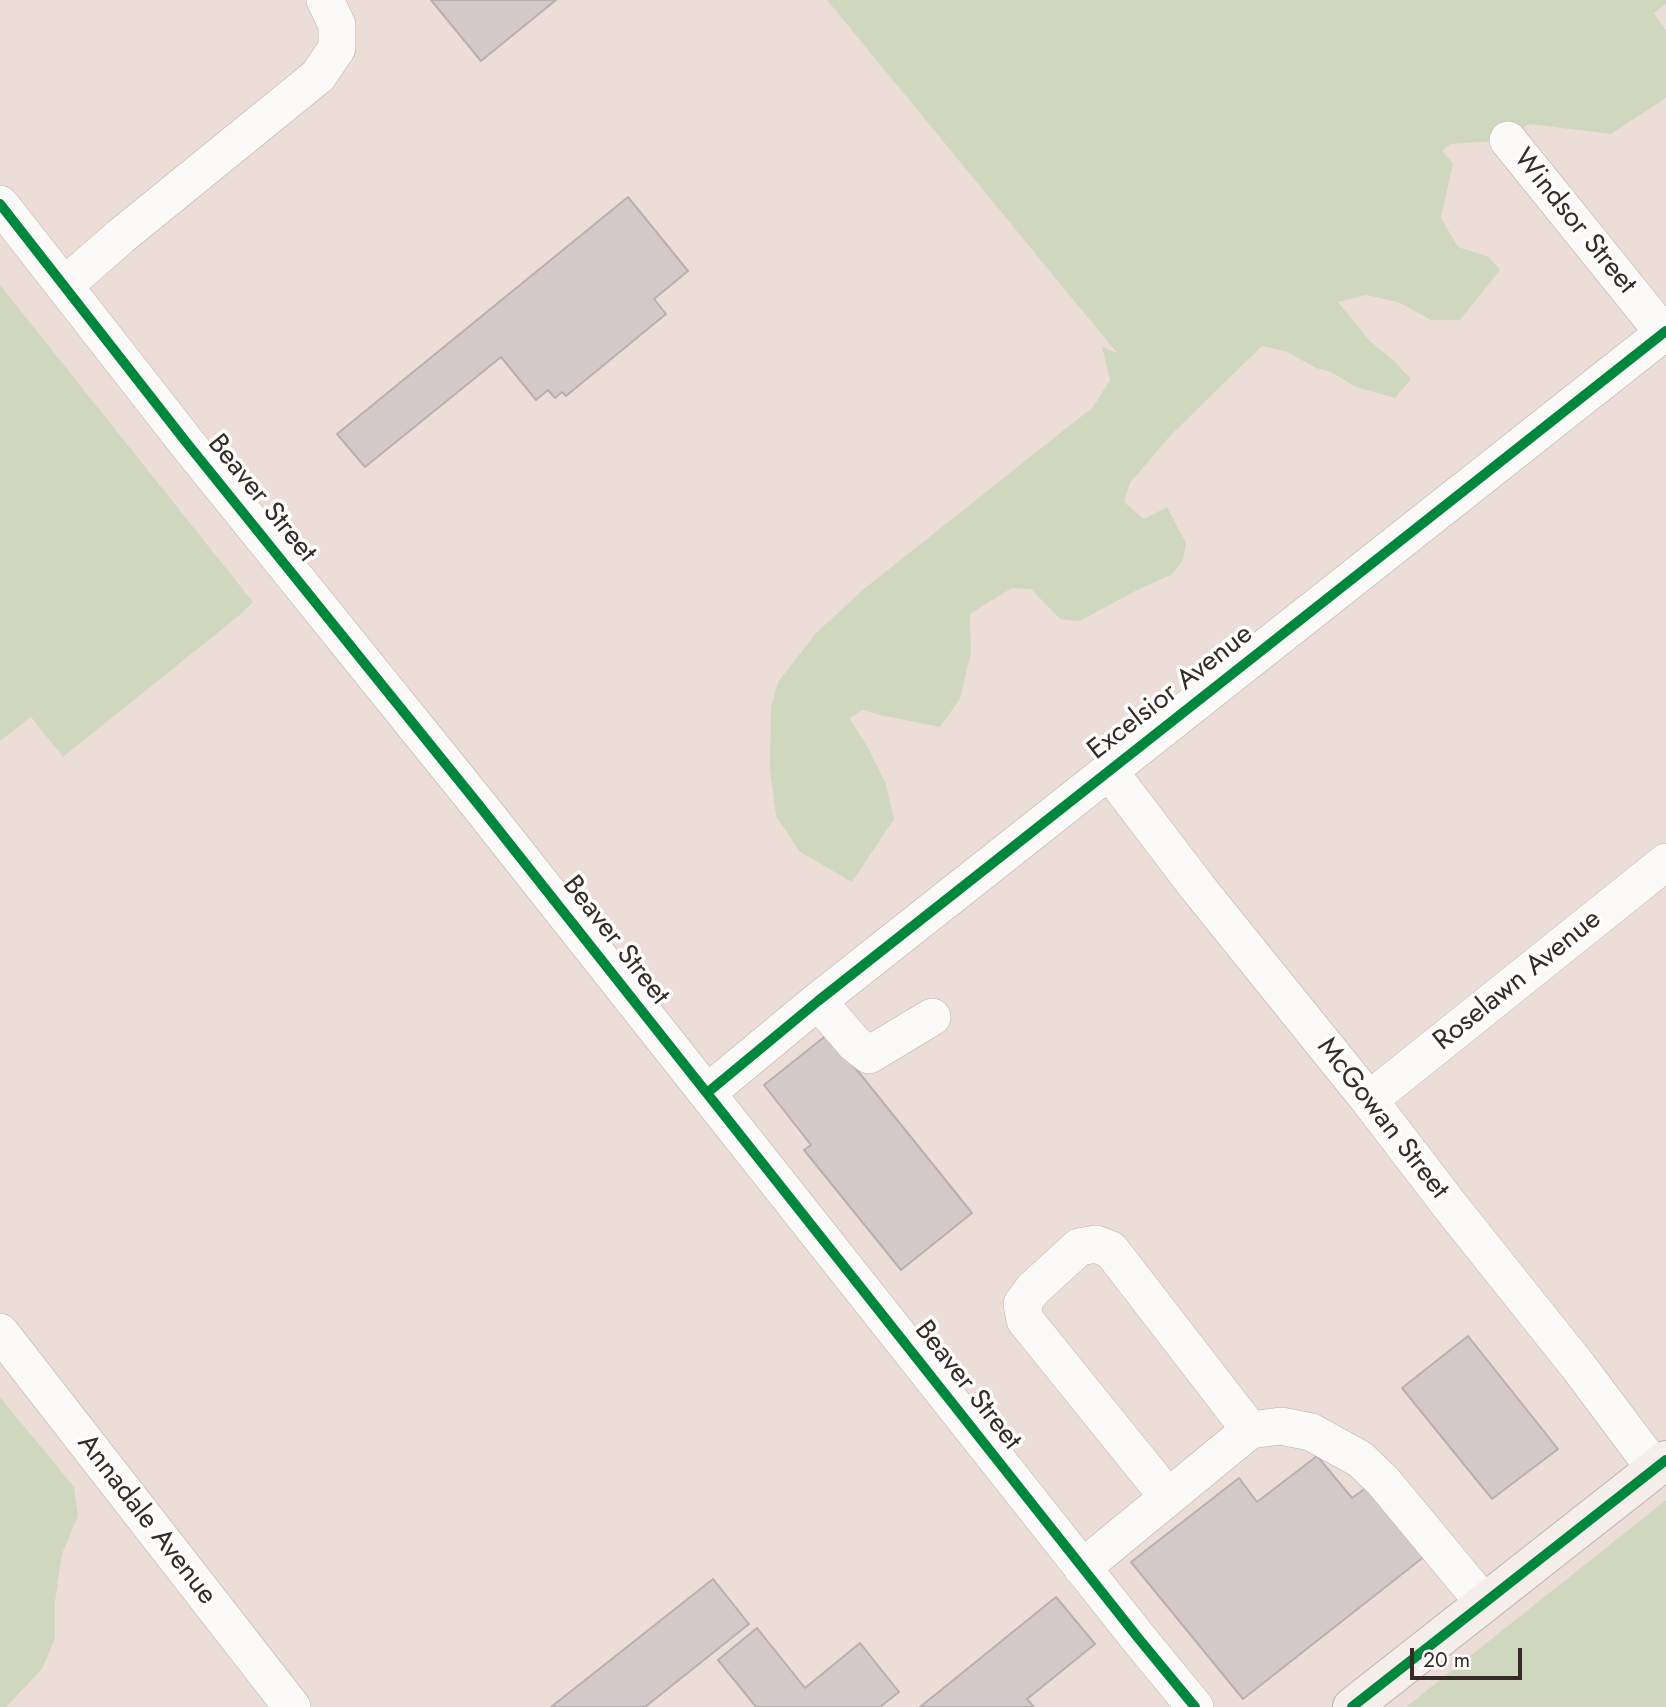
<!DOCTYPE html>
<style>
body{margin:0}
#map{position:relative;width:1666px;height:1707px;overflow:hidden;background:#ecded7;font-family:Jost,sans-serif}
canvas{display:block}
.scale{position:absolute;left:1410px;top:1648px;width:112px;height:32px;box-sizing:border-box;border:4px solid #352c27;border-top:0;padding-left:9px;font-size:21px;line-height:24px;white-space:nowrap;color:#352c27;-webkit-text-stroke:5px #fff;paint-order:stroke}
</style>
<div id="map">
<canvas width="1666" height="1707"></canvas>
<div class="scale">20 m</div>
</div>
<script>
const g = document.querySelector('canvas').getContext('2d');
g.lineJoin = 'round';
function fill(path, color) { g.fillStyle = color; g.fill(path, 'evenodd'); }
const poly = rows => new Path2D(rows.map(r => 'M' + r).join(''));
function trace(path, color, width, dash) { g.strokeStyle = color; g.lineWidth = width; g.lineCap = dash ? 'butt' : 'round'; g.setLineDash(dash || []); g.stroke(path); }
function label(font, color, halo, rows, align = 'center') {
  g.font = font + ' Jost,sans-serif'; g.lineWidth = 7; g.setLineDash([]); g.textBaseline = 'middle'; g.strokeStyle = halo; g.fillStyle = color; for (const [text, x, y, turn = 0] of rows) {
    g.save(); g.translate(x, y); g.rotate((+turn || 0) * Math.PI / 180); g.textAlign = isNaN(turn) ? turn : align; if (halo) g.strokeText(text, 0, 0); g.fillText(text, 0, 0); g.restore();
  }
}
fill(poly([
 [827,0,1666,0,1666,4,1654,13,1666,30,1666,98,1611,134,1529,124,1508,140,1451,144,1442,151,1453,163,1441,218,1458,247,1489,257,1500,270,1460,320,1431,320,1398,302,1366,295,1338,302,1369,340,1394,361,1411,379,1395,398,1356,387,1331,372,1316,368,1287,352,1262,346,1170,436,1130,483,1124,502,1144,519,1167,507,1186,543,1183,560,1171,575,1137,590,1080,621,1060,619,1031,589,1012,588,970,614,971,652,960,699,940,727,880,715,863,710,849,718,866,744,886,784,894,819,852,882,800,852,776,816,770,769,771,707,778,682,816,633,865,588,1093,407,1110,380,1102,347,1117,353],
 [0,285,253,602,241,614,63,757,31,717,0,741],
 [0,1397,74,1487,78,1516,62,1554,55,1602,55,1638,42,1669,6,1707,0,1707],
 [1666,1500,1666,1707,1406,1707]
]), '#cfd8bf');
const building = poly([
 [431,0,556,0,481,61,431,0],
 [628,197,688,271,654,299,666,314,566,396,562,392,555,398,548,390,536,400,501,357,365,467,337,434,628,197],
 [828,1034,972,1213,901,1270,804,1150,811,1145,764,1085,828,1034],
 [1468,1336,1558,1449,1492,1499,1402,1388,1468,1336],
 [1317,1456,1352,1498,1370,1485,1425,1556,1243,1699,1131,1562,1239,1478,1257,1502,1317,1456],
 [713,1579,749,1624,645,1707,551,1707,713,1579],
 [1056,1597,1095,1644,1027,1699,1034,1707,920,1707,1056,1597],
 [757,1628,805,1688,860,1643,899,1692,880,1707,756,1707,718,1660,757,1628]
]);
fill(building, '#d3c9c9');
trace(building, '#b9afaf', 2);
const minor = poly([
 [1508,140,1666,336],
 [0,204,186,442,478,804,1139,1639,1195,1707],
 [64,286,121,236,318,76,337,48,337,25,325,0],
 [1109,771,1198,888,1369,1100,1451,1207,1578,1366,1655,1469],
 [818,1001,854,1043,869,1055,932,1017],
 [707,1093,818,1001,1666,331],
 [1369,1100,1666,862],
 [0,1332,292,1707],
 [1168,1497,1025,1320,1022,1304,1033,1289,1079,1247,1096,1244,1111,1250,1250,1430],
 [1082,1568,1250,1430,1281,1426,1311,1432,1360,1459,1383,1481,1484,1603]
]);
const major = poly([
 [1352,1707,1666,1460]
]);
trace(minor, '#bab0aa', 38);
trace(major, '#c2b3aa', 40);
trace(minor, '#fcfaf9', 37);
trace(major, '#f5eeea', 38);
trace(poly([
 [0,204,186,442,478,804,1139,1639,1195,1707],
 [707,1093,818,1001,1666,331],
 [1352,1707,1666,1460]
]), '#00873e', 10);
label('28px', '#352c27', '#fff', [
 ["Windsor Street",1574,222,51],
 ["Beaver Street",261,499,51],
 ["Excelsior Avenue",1171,693,-38],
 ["Beaver Street",615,941,52],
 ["Roselawn Avenue",1518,981,-39],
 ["McGowan Street",1382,1119,52],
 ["Beaver Street",967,1386,52],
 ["Annadale Avenue",146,1520,52]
]);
</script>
